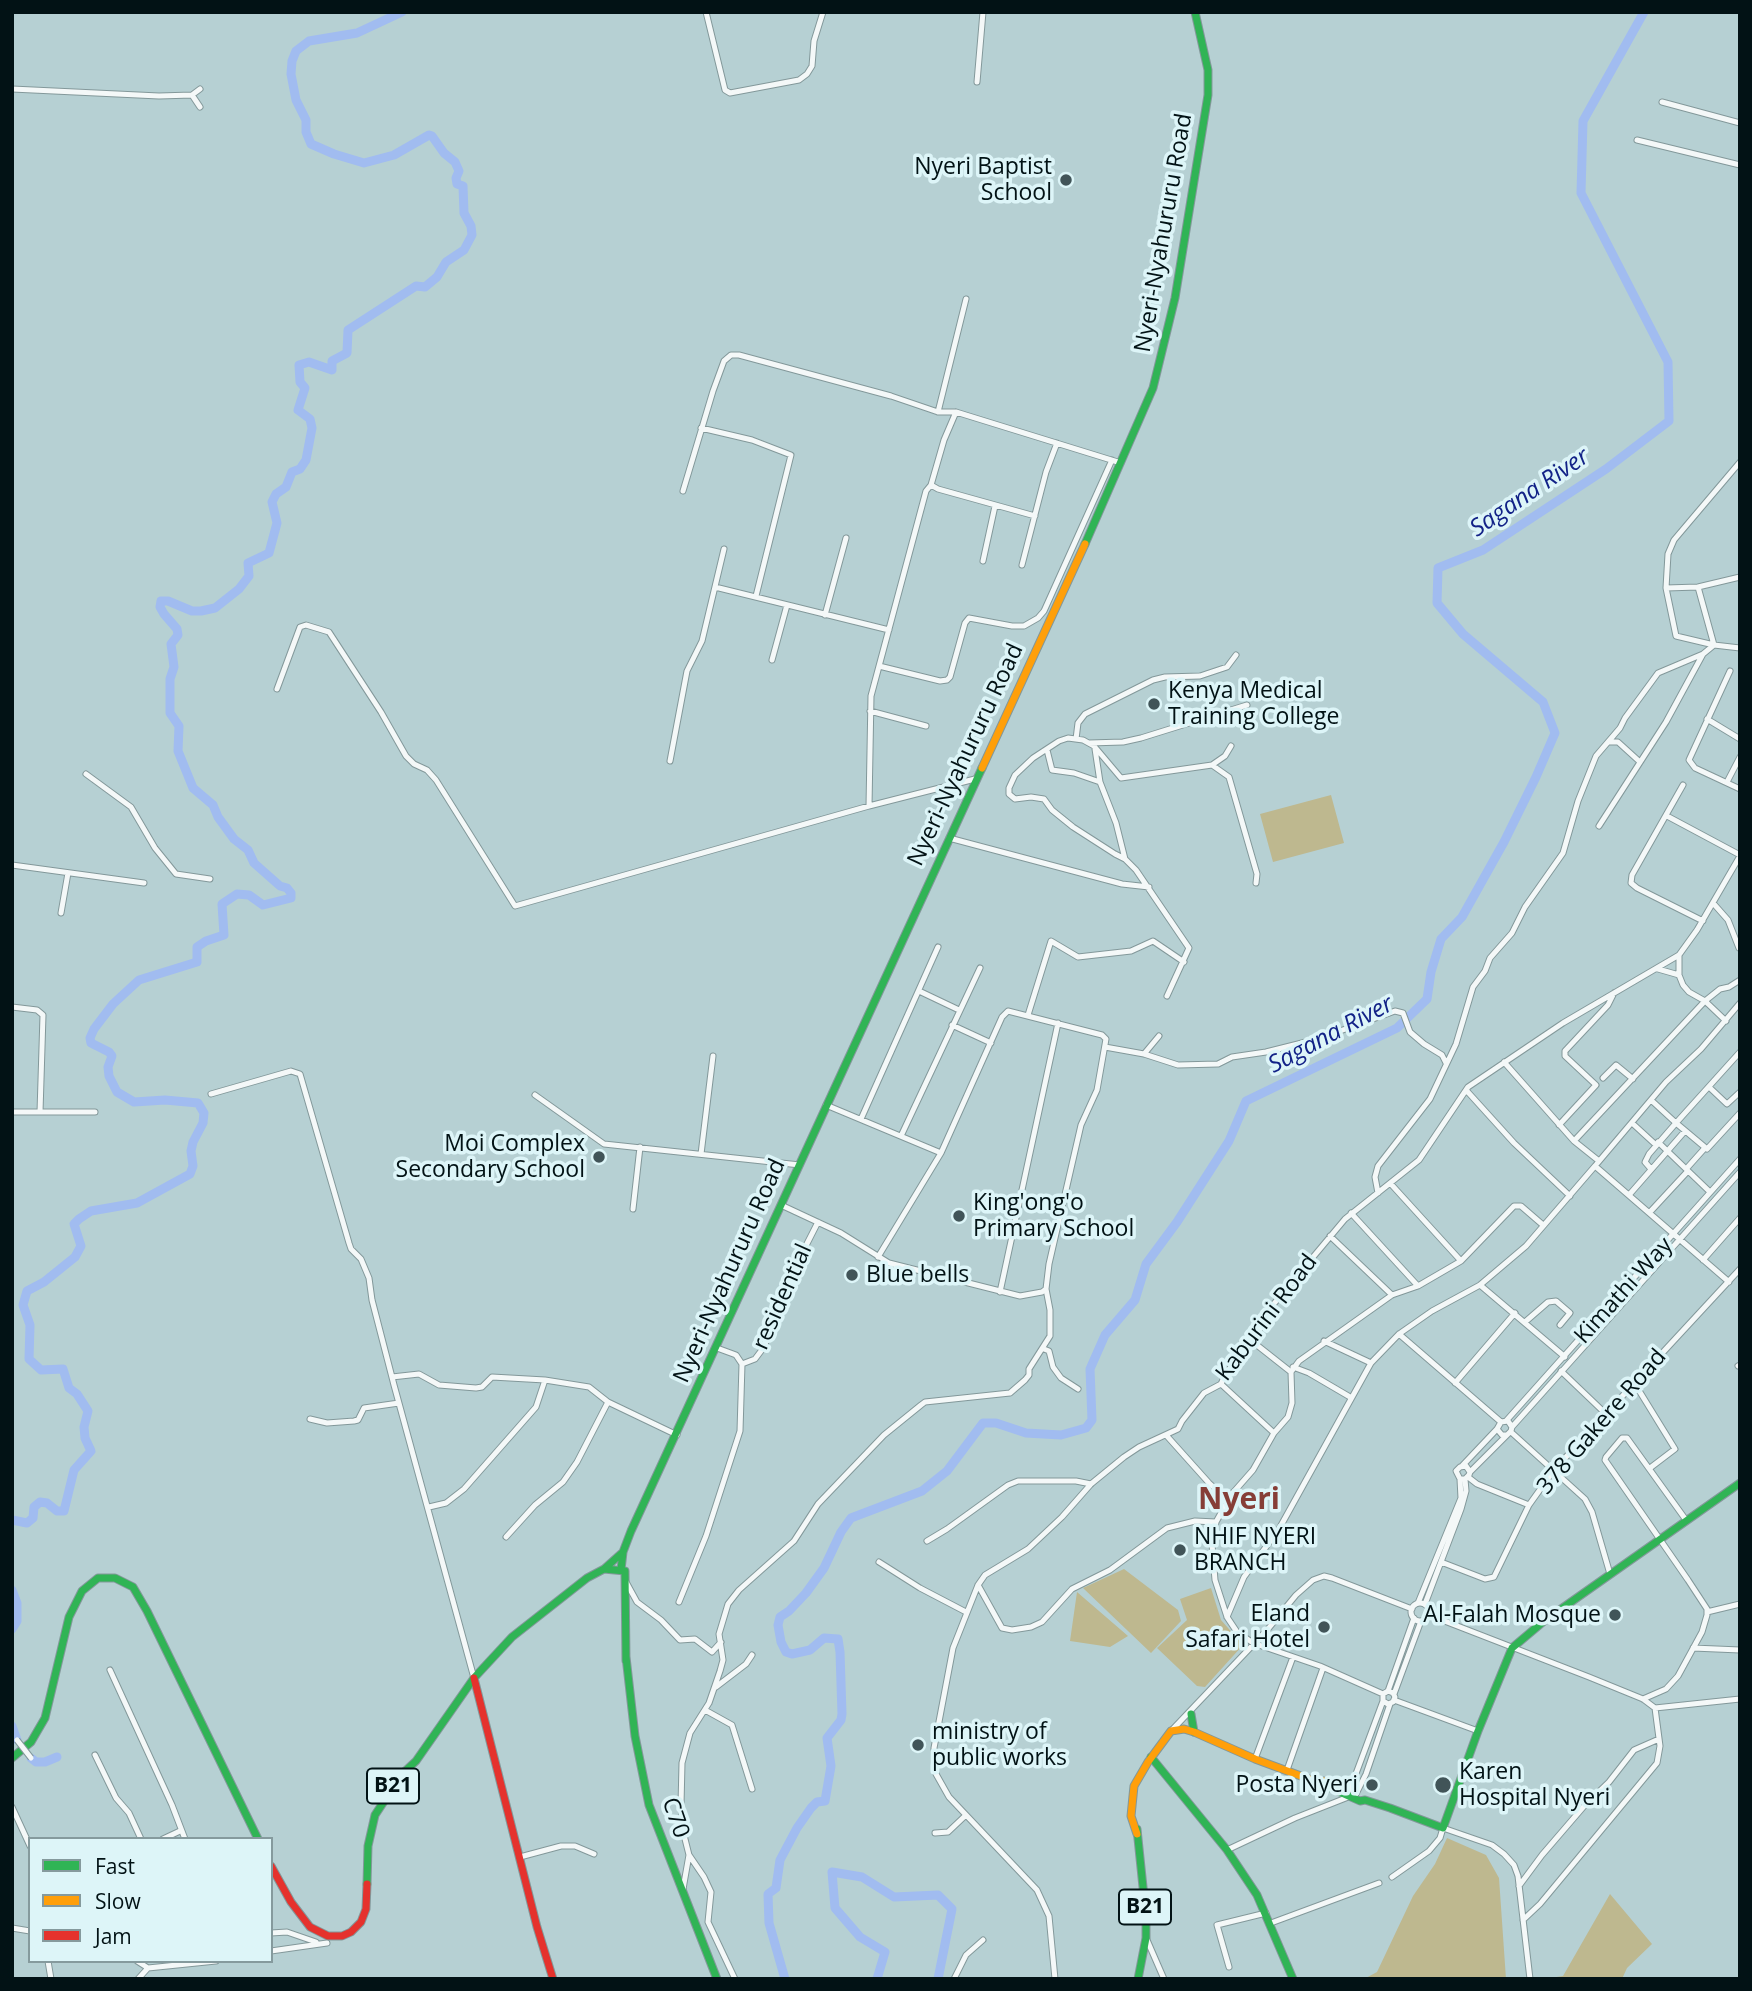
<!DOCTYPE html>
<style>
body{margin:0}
#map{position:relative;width:1752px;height:1991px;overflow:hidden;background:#b6d0d3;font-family:"Open Sans",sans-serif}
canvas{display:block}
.frame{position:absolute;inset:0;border:14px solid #021215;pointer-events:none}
.legend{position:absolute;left:28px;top:1837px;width:245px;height:126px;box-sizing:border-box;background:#ddf5f8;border:2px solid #859a9d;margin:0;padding:9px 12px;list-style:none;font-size:21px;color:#021215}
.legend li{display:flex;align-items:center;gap:14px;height:35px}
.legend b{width:35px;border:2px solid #859a9d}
</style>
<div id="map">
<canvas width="1752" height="1991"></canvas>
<div class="frame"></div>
<ul class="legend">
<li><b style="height:9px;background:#30b455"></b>Fast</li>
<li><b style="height:9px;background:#ff9f0a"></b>Slow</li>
<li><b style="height:9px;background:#e5322d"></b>Jam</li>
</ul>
</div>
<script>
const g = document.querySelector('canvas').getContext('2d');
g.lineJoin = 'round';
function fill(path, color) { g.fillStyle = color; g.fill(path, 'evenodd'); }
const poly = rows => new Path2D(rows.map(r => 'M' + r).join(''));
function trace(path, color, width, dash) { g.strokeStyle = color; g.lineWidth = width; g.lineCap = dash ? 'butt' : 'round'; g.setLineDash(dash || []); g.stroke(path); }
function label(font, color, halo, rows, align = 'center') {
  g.font = font + ' "Open Sans",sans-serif'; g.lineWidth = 7; g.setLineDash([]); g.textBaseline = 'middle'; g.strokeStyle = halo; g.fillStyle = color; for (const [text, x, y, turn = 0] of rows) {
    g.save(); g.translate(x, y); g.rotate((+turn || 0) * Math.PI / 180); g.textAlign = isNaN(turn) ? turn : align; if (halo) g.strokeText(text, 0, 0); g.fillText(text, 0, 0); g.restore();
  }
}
fill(poly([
 [1331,795,1344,843,1273,862,1260,814],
 [1124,1569,1178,1610,1181,1621,1151,1653,1083,1588],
 [1211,1588,1221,1620,1243,1645,1205,1687,1197,1686,1157,1648,1187,1620,1180,1599],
 [1077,1592,1128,1636,1110,1647,1070,1641],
 [1447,1838,1486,1855,1499,1878,1506,1979,1364,1979,1377,1972,1413,1896,1435,1864],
 [1610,1894,1652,1944,1627,1968,1622,1979,1543,1979,1563,1976]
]), '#beb88f');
trace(poly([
 [12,1520,27,1523,33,1518,34,1507,40,1502,47,1503,57,1511,64,1511,74,1470,91,1451,85,1438,84,1427,88,1411,77,1394,69,1388,63,1369,41,1370,29,1359,30,1325,23,1305,27,1291,44,1282,75,1257,81,1246,74,1224,79,1219,91,1211,137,1203,190,1174,193,1166,191,1151,193,1142,203,1123,204,1113,198,1103,165,1100,134,1102,117,1092,109,1076,108,1067,112,1056,109,1052,91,1043,90,1038,94,1029,113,1004,139,980,197,962,197,947,206,941,224,935,222,904,237,894,249,895,263,905,291,898,291,893,287,888,280,886,254,863,248,850,234,839,218,817,213,805,193,788,178,751,179,726,170,713,170,679,174,667,171,644,178,635,177,629,164,614,160,607,161,601,168,601,192,611,201,611,215,608,239,589,249,576,248,563,269,553,277,523,272,502,276,494,286,487,292,472,300,469,306,460,312,428,310,419,298,410,305,388,300,382,299,365,309,362,332,370,332,361,347,353,348,330,416,286,425,287,437,277,446,262,464,250,472,235,471,226,464,213,463,186,457,184,456,178,459,171,455,162,444,153,432,136,429,135,394,155,364,163,334,154,311,144,306,132,306,120,296,100,291,74,292,61,296,51,309,41,357,33,402,12],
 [12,1590,17,1603,17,1621,12,1629],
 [12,1726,17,1740],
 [31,1758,36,1762,45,1762,57,1757],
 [785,1979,769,1923,768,1894,776,1888,780,1860,797,1828,811,1808,817,1802,825,1801,831,1766,827,1738,841,1720,842,1714,840,1652,838,1639,824,1638,810,1650,792,1654,786,1652,781,1642,778,1625,780,1617,789,1611,806,1593,824,1568,841,1532,851,1518,922,1491,947,1471,983,1423,996,1423,1026,1433,1061,1435,1086,1428,1092,1420,1090,1369,1105,1335,1135,1300,1146,1264,1177,1222,1229,1141,1246,1101,1397,1028,1427,999,1431,972,1441,939,1462,917,1504,842,1536,777,1555,733,1543,702,1463,634,1437,603,1438,568,1483,550,1606,469,1669,421,1668,362,1581,193,1583,121,1644,12],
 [877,1979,885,1952,860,1937,835,1908,832,1872,862,1877,894,1897,938,1895,952,1909,938,1979]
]), '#a1bcf0', 9);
const street = poly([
 [706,12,725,90,730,93,799,80,807,74,812,66,814,41,823,12],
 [977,82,983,12],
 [12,89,159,96,192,95,200,89],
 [192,95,200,107],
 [1662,102,1740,123],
 [1637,140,1740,165],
 [938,412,966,299],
 [956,412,944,440,931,485,938,489,1035,516],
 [701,428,752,440,791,455,756,596],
 [1740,462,1674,540,1668,554,1666,588,1676,636,1714,645,1740,648],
 [683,491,713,391,724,361,731,355,739,355,891,396,938,412,956,412,1121,463],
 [983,561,995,506],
 [1022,565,1046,472,1057,443],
 [715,587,889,630],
 [1666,588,1698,587,1740,577],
 [825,615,846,538],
 [772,660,787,605],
 [879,666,940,681,947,680,950,677,965,623,969,618,1012,626,1024,626,1038,618,1044,611,1112,460],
 [1730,671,1689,760,1695,768,1740,789],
 [277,689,300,627,306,625,329,632,381,712,406,756,414,764,427,770,436,780,515,906,869,806,975,779],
 [870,711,926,726],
 [1707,719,1740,739],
 [1076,739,1078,723,1085,714,1153,680,1165,677,1200,676,1227,667,1236,655],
 [1610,742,1618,742,1640,762],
 [1089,743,1123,742,1141,738,1247,705],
 [1095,749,1100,782,1116,823,1125,859],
 [1047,750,1052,770,1074,773,1100,782],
 [670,761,687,671,702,641,724,549],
 [1212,765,1229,777,1257,874,1256,883],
 [86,774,131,807,155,848,176,874,210,879],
 [1727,782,1740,757],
 [1683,785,1632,875,1631,883,1637,888,1703,921],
 [869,806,871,696,926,491,931,485],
 [1667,816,1740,855],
 [1599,826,1666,722,1703,654,1714,645,1698,587],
 [949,838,1122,884,1149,887],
 [12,865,144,883],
 [1713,903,1728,920,1739,948],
 [61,913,68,873],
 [1679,955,1679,975,1683,985,1689,992,1705,1001,1720,989,1729,987,1740,980],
 [1658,969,1679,975],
 [919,991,959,1010],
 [1167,996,1189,948,1136,870,1125,859,1115,854,1073,827,1052,810,1044,799,1031,797,1015,799,1009,794,1009,788,1015,775,1033,758,1059,741,1068,738,1083,740,1094,746,1121,778,1212,765,1225,756,1231,746],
 [12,1007,37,1010,43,1015,40,1112],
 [1028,1015,1051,941,1078,957,1131,951,1153,941,1184,962],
 [952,1025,991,1043],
 [1105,1047,1144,1054,1178,1065,1218,1064,1232,1057,1266,1052,1318,1039,1395,1011,1403,1013,1410,1032,1424,1044,1442,1055,1446,1063],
 [1144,1054,1159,1036],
 [1504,1062,1574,1141,1599,1161],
 [1603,1078,1616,1065,1633,1079],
 [1709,1087,1727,1104,1740,1092],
 [1466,1090,1514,1143,1570,1196],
 [211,1094,291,1071,300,1074,349,1243,351,1249,361,1259,369,1278,372,1300,394,1385,474,1678],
 [535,1095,604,1144,800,1165],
 [1651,1100,1676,1123,1740,1052],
 [12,1112,95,1112],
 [861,1119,938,947],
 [1632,1123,1656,1145],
 [1559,1125,1596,1085,1565,1056,1565,1051,1608,1005,1614,993],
 [901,1136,980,968],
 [1574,1141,1705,1001,1726,1021],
 [1658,1142,1710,1192],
 [701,1154,713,1056],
 [1595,1166,1666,1082,1701,1049,1740,1003],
 [1687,1168,1704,1149],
 [1651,1169,1645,1162,1649,1154,1676,1123,1707,1149,1740,1113],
 [1390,1183,1461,1261],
 [1378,1193,1375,1177,1378,1166,1430,1099,1456,1044,1473,987,1485,971,1490,958,1512,933,1525,907,1563,853,1578,801,1596,756,1620,728,1625,718,1658,673,1703,654],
 [1629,1195,1685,1131],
 [781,1205,841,1233,889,1263,1020,1296,1042,1292,1046,1289,1049,1264,1081,1125,1097,1090,1106,1039,1102,1035,1008,1011,1002,1017,941,1153,826,1105],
 [633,1209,640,1147],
 [1650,1212,1687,1172],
 [1351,1213,1418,1286],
 [1330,1236,1392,1295],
 [878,1257,941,1153],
 [1703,1260,1740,1218],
 [1480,1285,1565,1357],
 [1000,1292,1058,1023],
 [1525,1322,1548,1302,1556,1301,1570,1313,1560,1325],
 [1399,1334,1501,1422],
 [1324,1341,1371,1363],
 [1253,1342,1291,1372],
 [1044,1349,1049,1351,1053,1367,1061,1378,1078,1389],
 [742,1364,755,1359,764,1347,788,1281,818,1222],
 [1738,1366,1740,1365],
 [1293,1367,1309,1373,1350,1397],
 [1561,1371,1606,1414],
 [392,1377,419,1374,439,1385,476,1388,482,1387,492,1377,545,1380],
 [1455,1383,1515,1313],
 [1221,1384,1274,1433],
 [1635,1384,1675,1449,1650,1468],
 [310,1419,327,1423,354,1421,358,1420,364,1408,399,1403],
 [1506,1421,1740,1159],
 [1512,1427,1740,1172],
 [1511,1432,1585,1499,1592,1512,1610,1574],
 [1166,1435,1209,1483,1228,1500],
 [1462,1466,1497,1429,1501,1422,1508,1421,1512,1427,1511,1431,1507,1435,1502,1435,1497,1429],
 [1470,1472,1507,1435],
 [1468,1477,1477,1484,1529,1505],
 [429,1507,446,1503,464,1489,536,1407,545,1380,589,1387,608,1402,677,1435],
 [506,1537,535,1505,563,1482,577,1462,608,1402],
 [927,1541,947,1529,1008,1485,1018,1481,1076,1481,1091,1484],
 [879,1562,920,1588,966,1612],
 [1441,1562,1485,1579,1494,1577,1529,1505,1554,1470,1740,1269],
 [626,1582,637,1602,661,1620,680,1640,695,1639,712,1652,721,1642],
 [978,1585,1002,1628,1012,1630,1031,1627,1042,1622,1072,1589,1110,1570,1167,1528,1195,1521,1216,1522],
 [679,1602,706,1536,740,1431,742,1364,736,1355,717,1348],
 [1418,1603,1461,1498,1460,1479,1456,1471,1460,1467,1466,1466,1470,1472,1469,1475,1465,1479,1460,1479],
 '1411 1612a9 9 0 1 1 18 0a9 9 0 1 1-18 0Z',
 [1425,1604,1461,1509,1466,1491,1465,1479],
 [1707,1612,1740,1604],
 [1429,1615,1589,1677,1643,1699,1655,1708,1660,1746,1657,1763,1540,1904,1523,1920],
 [1227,1617,1244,1577,1279,1529,1371,1363,1399,1334,1432,1311,1480,1285,1526,1246,1595,1166,1729,1282],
 [1693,1648,1740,1650],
 [110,1670,172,1805,185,1839],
 [716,1687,746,1664,752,1655],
 [1388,1691,1414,1618],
 [1383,1694,1320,1666,1253,1643,1237,1632,1227,1617,1215,1580,1212,1544,1216,1522,1231,1495,1253,1470,1274,1433,1288,1417,1292,1403,1291,1372,1299,1361,1392,1295,1418,1286,1461,1261,1514,1206,1521,1206,1543,1225],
 [1394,1694,1421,1621],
 [1643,1699,1666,1689,1678,1676,1702,1632,1707,1615,1707,1609,1688,1580,1605,1460,1606,1457,1622,1438,1627,1438,1686,1520],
 [1394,1700,1478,1731],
 [1655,1708,1740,1699],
 [705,1710,732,1725,752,1789],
 [1172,1730,1268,1629,1296,1595,1313,1580,1324,1576,1332,1578,1412,1609],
 [95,1755,116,1798,129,1813,141,1839],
 [1255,1759,1293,1657],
 [1287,1770,1323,1668],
 [1346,1794,1351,1787,1383,1701,1383,1694,1388,1691,1393,1693,1395,1697,1393,1702,1388,1704,1383,1701],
 [12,1807,30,1846],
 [935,1833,948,1832,966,1815],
 [163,1839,180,1831],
 [1227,1850,1295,1818,1356,1794,1366,1774,1390,1704],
 [689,1855,704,1877,711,1892,708,1922,735,1979],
 [520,1857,561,1846,575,1846,594,1854],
 [1392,1877,1429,1851,1440,1838,1443,1828,1492,1845,1504,1854,1514,1865,1518,1876,1530,1979],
 [1519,1886,1542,1855,1585,1805,1609,1782,1634,1750,1659,1739],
 [683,1889,689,1855,683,1831,681,1805,682,1763,690,1733,709,1703,720,1671,723,1660,719,1634,728,1604,739,1590,794,1541,818,1504,884,1435,921,1405,925,1402,1010,1393,1025,1380,1029,1375,1029,1369,1050,1336,1050,1310,1046,1289],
 [1271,1923,1379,1883],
 [12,1928,30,1931],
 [271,1933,287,1932,316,1942],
 [1147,1940,1164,1979],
 [271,1951,327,1943],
 [48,1961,51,1979],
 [137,1961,148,1968],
 [1229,1967,1217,1925,1266,1913],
 [138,1979,148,1968,216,1961],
 [954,1979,966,1955,983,1940],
 [1055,1979,1049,1916,1037,1890,949,1797,936,1774,934,1762,934,1748,953,1648,978,1585,985,1575,1028,1549,1062,1517,1091,1484,1124,1457,1139,1447,1178,1429,1182,1421,1204,1393,1221,1384,1226,1373,1253,1342,1272,1306,1345,1219,1419,1160,1468,1087,1563,1023,1679,955,1697,930,1740,856]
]);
const fast = poly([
 [1085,544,1153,388,1175,298,1208,95,1208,70,1195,12],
 [604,1569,623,1552],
 [621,1570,623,1552,631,1531,982,768],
 [626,1657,635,1736,649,1805,717,1979],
 [1191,1714,1194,1732],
 [1151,1757,1227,1850,1257,1895,1293,1979],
 [12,1758,31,1742,45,1718,69,1617,82,1591,98,1578,115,1578,133,1587,147,1611,258,1839],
 [1317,1782,1360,1801,1365,1800,1390,1808,1443,1828,1478,1731,1512,1648,1544,1621,1740,1483],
 [1137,1829,1146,1916,1146,1938,1138,1979],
 [367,1884,368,1846,375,1815,402,1774,416,1761,474,1678,512,1637,587,1578,604,1569,625,1571,626,1661]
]);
const slow = poly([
 [982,768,1085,544],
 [1137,1834,1131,1816,1134,1786,1148,1762,1171,1731,1184,1729,1194,1732,1255,1759,1317,1782,1324,1781]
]);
const jam = poly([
 [474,1678,537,1927,553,1979],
 [271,1866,291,1902,310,1927,328,1936,342,1936,351,1932,361,1922,366,1909,367,1884]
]);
trace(street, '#83989a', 7);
trace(fast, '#83989a', 9);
trace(slow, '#83989a', 9);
trace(jam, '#83989a', 9);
trace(street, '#f4f8f8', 5);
trace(fast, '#30b455', 7);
trace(slow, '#ff9f0a', 7);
trace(jam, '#e5322d', 7);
const streetBridge = poly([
 [17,1740,31,1758]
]);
trace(streetBridge, '#83989a', 7, []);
trace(streetBridge, '#f4f8f8', 5);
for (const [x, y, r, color] of [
 [1066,180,7,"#415458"],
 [1154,704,7,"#415458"],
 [599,1157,7,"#415458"],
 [959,1216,7,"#415458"],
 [852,1275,7,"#415458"],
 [1180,1550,7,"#415458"],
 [1615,1615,7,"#415458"],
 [1324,1627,7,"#415458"],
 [918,1745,7,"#415458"],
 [1372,1785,7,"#415458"],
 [1443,1785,9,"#415458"]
]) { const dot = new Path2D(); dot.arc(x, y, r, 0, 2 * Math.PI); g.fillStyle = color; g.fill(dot); trace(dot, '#ddf5f8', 2.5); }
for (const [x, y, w] of [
 [393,1786,52],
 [1145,1907,52]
]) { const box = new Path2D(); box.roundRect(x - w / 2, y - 17.5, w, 35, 5); g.fillStyle = '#ddf5f8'; g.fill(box); trace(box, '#021215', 2); }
label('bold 21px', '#021215', null, [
 ["B21",393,1786],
 ["B21",1145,1907]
]);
label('23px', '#021215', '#ddf5f8', [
 ["Nyeri Baptist",1052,167,"right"],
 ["School",1052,193,"right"],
 ["Kenya Medical",1168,691],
 ["Training College",1168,717],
 ["Moi Complex",585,1144,"right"],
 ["Secondary School",585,1170,"right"],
 ["King'ong'o",973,1203],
 ["Primary School",973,1229],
 ["Blue bells",866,1275],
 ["NHIF NYERI",1194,1537],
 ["BRANCH",1194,1563],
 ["Eland",1310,1614,"right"],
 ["Safari Hotel",1310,1640,"right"],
 ["Al-Falah Mosque",1601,1615,"right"],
 ["ministry of",932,1732],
 ["public works",932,1758],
 ["Karen",1459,1772],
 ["Hospital Nyeri",1459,1798],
 ["Posta Nyeri",1358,1785,"right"]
], 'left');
label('23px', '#021215', '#ddf5f8', [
 ["Nyeri-Nyahururu Road",1164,233,-80],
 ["Nyeri-Nyahururu Road",966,755,-65],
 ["Nyeri-Nyahururu Road",730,1271,-66],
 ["Kimathi Way",1624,1291,-48],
 ["residential",783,1297,-66],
 ["Kaburini Road",1267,1318,-53],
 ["378 Gakere Road",1602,1422,-49],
 ["C70",675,1818,71]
]);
label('italic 24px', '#122287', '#ddf5f8', [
 ["Sagana River",1530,493,-34],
 ["Sagana River",1331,1035,-28]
]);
label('bold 30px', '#863e37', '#ddf5f8', [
 ["Nyeri",1239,1500]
]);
</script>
